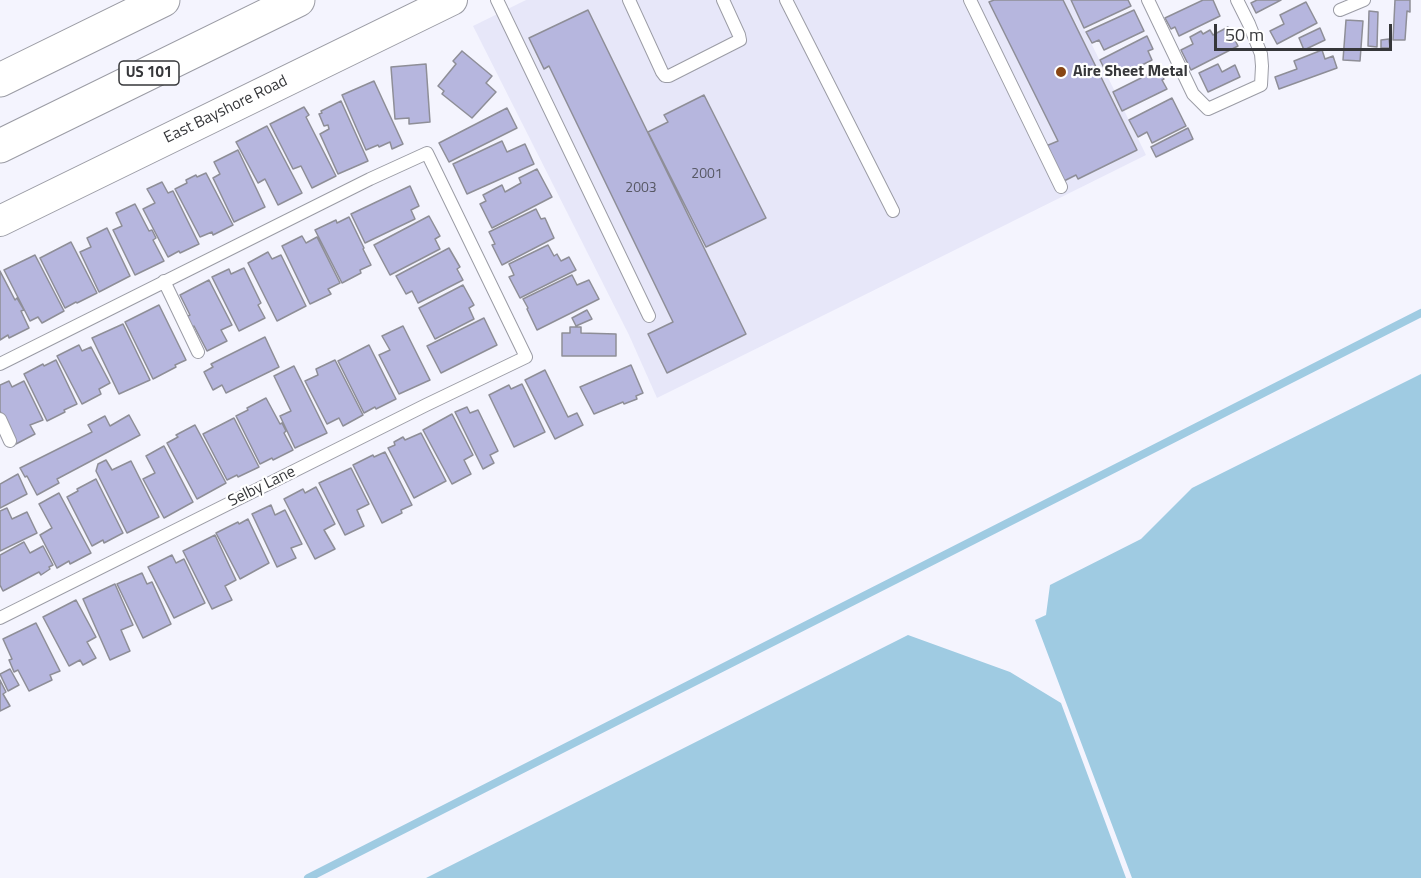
<!DOCTYPE html>
<style>
body{margin:0}
#map{position:relative;width:1421px;height:878px;overflow:hidden;background:#f4f4fe;font-family:"Titillium Web",sans-serif}
canvas{display:block}
.scale{position:absolute;left:1214px;top:24px;width:178px;height:27px;box-sizing:border-box;border:3px solid #36373a;border-top:0;padding-left:8px;font-size:18px;line-height:21px;white-space:nowrap;color:#36373a;-webkit-text-stroke:4px #fff;paint-order:stroke}
</style>
<div id="map">
<canvas width="1421" height="878"></canvas>
<div class="scale">50 m</div>
</div>
<script>
const g = document.querySelector('canvas').getContext('2d');
g.lineJoin = 'round';
function fill(path, color) { g.fillStyle = color; g.fill(path, 'evenodd'); }
const poly = rows => new Path2D(rows.map(r => 'M' + r).join(''));
function trace(path, color, width, dash) { g.strokeStyle = color; g.lineWidth = width; g.lineCap = dash ? 'butt' : 'round'; g.setLineDash(dash || []); g.stroke(path); }
function label(font, color, halo, rows, align = 'center') {
  g.font = font + ' "Titillium Web",sans-serif'; g.lineWidth = 4.5; g.setLineDash([]); g.textBaseline = 'middle'; g.strokeStyle = halo; g.fillStyle = color; for (const [text, x, y, turn = 0] of rows) {
    g.save(); g.translate(x, y); g.rotate((+turn || 0) * Math.PI / 180); g.textAlign = isNaN(turn) ? turn : align; if (halo) g.strokeText(text, 0, 0); g.fillText(text, 0, 0); g.restore();
  }
}
fill(poly([
 [526,0,1070,0,1146,155,657,398,629,335,473,26]
]), '#e7e7f9');
fill(poly([
 [1421,374,1421,878,1132,878,1035,620,1046,615,1050,585,1141,539,1192,488],
 [908,635,1010,672,1061,703,1126,878,426,878]
]), '#9fcbe2');
trace(poly([
 [308,878,1421,313]
]), '#9fcbe2', 8);
const building = poly([
 [994,0,1063,0,1137,150,1078,179,1076,175,1064,181,1046,146,1058,141,989,2,994,0],
 [1071,0,1128,0,1131,6,1084,28,1071,0],
 [1203,0,1213,0,1220,16,1179,36,1175,27,1171,29,1165,18,1203,0],
 [1257,0,1281,0,1256,13,1251,3,1257,0],
 [1395,0,1410,0,1410,12,1407,11,1405,40,1393,40,1395,0],
 [1306,2,1317,23,1277,44,1270,31,1284,24,1280,15,1306,2],
 [588,10,746,334,667,373,648,334,673,322,549,66,544,69,529,38,588,10],
 [1134,10,1144,31,1104,50,1099,40,1092,43,1086,32,1134,10],
 [1369,11,1378,12,1377,47,1368,46,1369,11],
 [1346,20,1363,21,1360,61,1343,60,1346,20],
 [1228,27,1238,46,1191,70,1181,50,1193,44,1190,37,1201,31,1203,34,1210,30,1213,35,1228,27],
 [1320,28,1325,40,1304,50,1299,38,1320,28],
 [1147,36,1153,49,1148,51,1152,60,1120,76,1115,67,1106,72,1100,60,1147,36],
 [1389,39,1390,48,1381,48,1381,40,1389,39],
 [1322,50,1325,59,1333,56,1337,68,1279,89,1275,77,1297,69,1294,61,1322,50],
 [462,51,492,76,486,83,496,92,472,118,442,94,444,91,438,86,456,64,453,61,462,51],
 [426,64,430,122,409,124,409,118,395,119,391,67,426,64],
 [1218,64,1222,72,1235,65,1240,77,1208,92,1199,73,1218,64],
 [1159,69,1164,79,1162,80,1167,89,1122,111,1113,92,1159,69],
 [374,81,403,144,392,149,390,142,379,147,378,145,366,150,342,95,374,81],
 [704,95,766,218,706,247,648,132,668,122,664,115,704,95],
 [1172,98,1186,126,1152,143,1147,132,1138,137,1129,120,1172,98],
 [341,101,368,161,338,174,320,134,329,129,328,125,324,126,319,114,322,113,321,111,341,101],
 [304,107,309,115,306,117,336,176,312,188,301,166,293,169,270,124,304,107],
 [507,108,517,128,449,162,439,143,507,108],
 [267,126,302,193,278,205,265,179,258,183,236,142,267,126],
 [1188,128,1193,139,1156,157,1151,147,1188,128],
 [502,141,507,152,525,144,534,164,467,194,453,164,502,141],
 [238,150,265,207,234,222,213,178,220,174,214,162,238,150],
 [537,169,552,197,492,228,480,204,486,201,483,195,502,185,505,192,521,183,519,178,537,169],
 [206,173,233,225,213,235,212,232,200,237,175,189,187,183,186,180,196,175,197,177,206,173],
 [162,182,168,193,173,191,199,244,180,253,179,251,168,257,143,209,155,203,147,189,162,182],
 [410,186,419,206,411,210,415,219,365,243,351,214,410,186],
 [135,204,149,231,152,230,156,238,153,240,164,261,135,275,113,230,122,226,116,213,135,204],
 [536,209,541,219,545,218,554,238,502,265,492,245,495,244,489,232,536,209],
 [429,216,440,236,435,239,440,249,390,275,374,245,429,216],
 [349,217,364,248,363,249,371,265,360,270,361,273,342,283,315,230,336,220,337,223,349,217],
 [107,228,130,276,99,292,80,252,91,247,87,238,107,228],
 [302,236,306,243,317,237,340,283,328,289,331,294,310,304,282,246,302,236],
 [71,242,97,293,77,303,76,302,65,308,40,258,71,242],
 [548,245,554,256,557,254,561,261,569,257,576,270,520,298,509,277,514,275,509,264,548,245],
 [449,248,460,267,457,269,463,280,418,303,412,291,406,294,396,276,449,248],
 [268,252,272,259,281,255,306,306,277,321,248,263,268,252],
 [35,255,64,311,42,323,38,317,30,321,4,270,35,255],
 [244,268,261,303,258,305,265,318,239,331,212,277,229,269,231,274,244,268],
 [0,271,15,300,17,298,24,310,21,311,29,328,9,338,8,335,0,340,0,271],
 [572,275,577,285,589,280,599,299,537,330,527,309,528,308,523,299,572,275],
 [209,280,232,325,221,330,227,341,207,351,194,326,191,328,186,317,190,315,180,295,209,280],
 [463,285,474,305,469,308,474,319,435,339,419,308,463,285],
 [159,305,186,360,175,365,176,367,153,379,125,322,159,305],
 [587,310,592,319,576,326,572,318,587,310],
 [484,318,497,345,441,373,427,346,484,318],
 [123,324,150,380,119,394,92,338,123,324],
 [403,326,430,380,399,394,379,355,390,350,382,336,403,326],
 [570,327,581,327,581,333,616,334,616,356,562,356,562,333,570,333,570,327],
 [265,337,279,367,226,393,222,385,213,390,204,372,213,367,211,364,265,337],
 [79,345,82,351,91,347,110,383,99,389,101,394,82,404,57,356,79,345],
 [369,345,396,399,376,409,375,407,364,413,338,361,369,345],
 [56,360,77,404,64,410,65,412,47,421,24,374,43,364,44,366,56,360],
 [335,360,363,415,343,426,339,418,327,424,305,381,318,375,316,369,335,360],
 [631,365,643,393,636,396,637,399,624,404,623,402,594,414,580,387,631,365],
 [294,366,327,433,295,448,280,416,291,411,274,376,294,366],
 [545,370,568,417,577,413,583,425,555,439,525,380,545,370],
 [9,381,12,387,24,381,43,420,30,425,35,434,16,444,0,411,0,385,9,381],
 [522,384,545,432,514,447,489,395,509,385,511,389,522,384],
 [266,398,280,424,282,423,286,431,284,433,293,450,273,460,272,458,260,464,236,416,248,410,247,408,266,398],
 [467,407,470,413,478,410,498,451,490,455,494,463,483,469,455,412,467,407],
 [452,414,473,455,464,460,471,474,452,484,423,430,452,414],
 [129,415,140,435,57,479,59,483,37,495,27,476,25,477,20,468,92,432,88,425,105,416,110,426,129,415],
 [234,418,259,467,238,477,237,475,227,480,203,434,234,418],
 [195,425,226,483,197,499,167,443,178,437,176,435,195,425],
 [421,433,446,481,414,498,388,448,395,445,394,442,403,437,405,440,421,433],
 [164,446,193,502,164,518,143,479,155,473,146,456,164,446],
 [385,452,412,505,401,510,402,513,382,523,353,465,373,455,374,457,385,452],
 [106,460,112,470,131,461,159,517,127,533,96,471,98,464,106,460],
 [351,468,369,504,357,510,364,526,345,535,319,483,351,468],
 [18,474,27,494,0,508,0,484,18,474],
 [96,479,123,533,104,543,103,540,92,546,67,497,78,491,77,489,96,479],
 [316,487,335,524,324,530,335,549,315,559,284,499,303,489,305,493,316,487],
 [59,493,91,553,70,564,69,561,57,568,40,535,52,528,39,504,59,493],
 [271,505,275,515,285,510,302,544,291,548,296,558,277,567,252,514,271,505],
 [7,508,12,519,27,512,37,533,0,551,0,511,7,508],
 [248,519,269,563,240,579,216,533,238,522,239,524,248,519],
 [215,535,236,580,225,586,232,600,212,609,183,551,215,535],
 [24,542,30,553,43,546,53,565,49,567,50,569,41,575,39,572,3,591,0,585,0,555,24,542],
 [172,555,176,563,184,559,205,603,174,618,148,567,172,555],
 [142,573,147,584,152,582,171,624,143,638,117,584,142,573],
 [115,584,133,625,121,630,130,651,110,660,83,599,115,584],
 [76,600,96,637,87,642,96,658,83,665,80,660,69,666,43,617,76,600],
 [36,623,60,671,50,675,52,680,29,691,18,670,14,672,9,660,12,659,3,639,36,623],
 [10,669,19,685,8,691,0,674,10,669],
 [0,680,6,692,3,694,10,706,0,711,0,680]
]);
fill(building, '#b6b6de');
trace(building, '#8e8e97', 1.5);
const service = poly([
 [497,0,649,316],
 [629,0,662,72,665,76,669,76,740,40,739,35,723,0],
 [786,0,893,211],
 [970,0,1061,187],
 [1148,0,1193,94,1208,109,1261,85,1262,66,1261,54,1249,24,1237,0],
 [1340,10,1364,0],
 [164,281,198,352],
 [0,364,370,179,427,153,526,357,426,405,0,618],
 [0,419,10,441]
]);
const tertiary = poly([
 [0,221,452,0]
]);
const motorway = poly([
 [0,80,163,0],
 [0,146,298,0]
]);
trace(service, '#9b9ca5', 14);
trace(tertiary, '#9b9ca5', 32);
trace(motorway, '#9b9ca5', 35);
trace(service, '#fff', 12);
trace(tertiary, '#fff', 30);
trace(motorway, '#fff', 33);
for (const [x, y, r, color] of [
 [1061,72,6,"#884614"]
]) { const dot = new Path2D(); dot.arc(x, y, r, 0, 2 * Math.PI); g.fillStyle = color; g.fill(dot); trace(dot, '#fff', 2); }
label('14px', '#565763', null, [
 ["2001",707,175],
 ["2003",641,189]
]);
for (const [x, y, w] of [
 [149,73,60]
]) { const box = new Path2D(); box.roundRect(x - w / 2, y - 12, w, 24, 4.5); g.fillStyle = '#fff'; g.fill(box); trace(box, '#36373a', 1.5); }
label('bold 15px', '#36373a', null, [
 ["US 101",149,73]
]);
label('bold 16px', '#36373a', '#fff', [
 ["Aire Sheet Metal",1073,72]
], 'left');
label('16px', '#36373a', '#fff', [
 ["East Bayshore Road",226,110,-26],
 ["Selby Lane",262,487,-26]
]);
</script>
